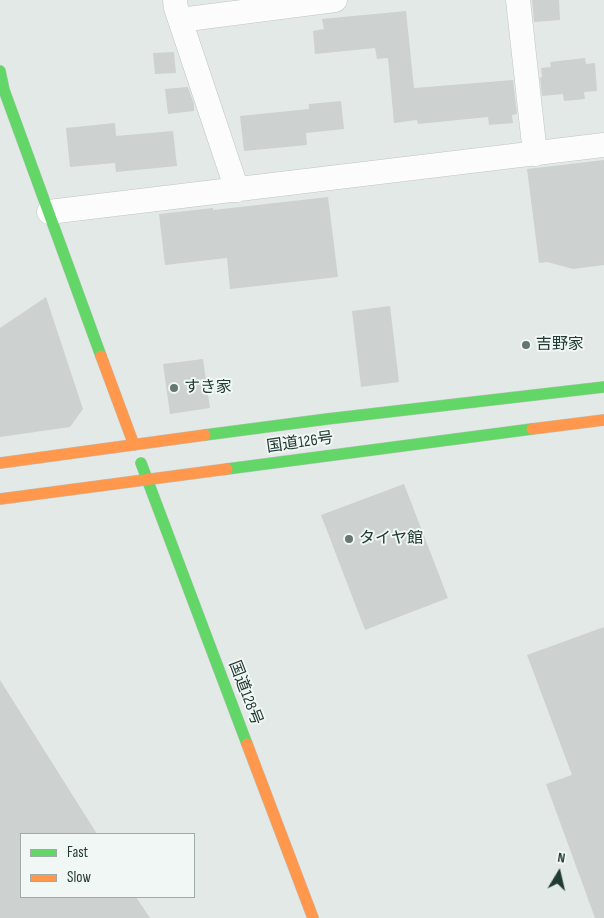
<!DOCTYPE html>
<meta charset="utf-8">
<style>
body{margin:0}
#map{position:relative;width:604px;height:918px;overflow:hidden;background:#e3e9e6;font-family:"Sofia Sans Condensed",sans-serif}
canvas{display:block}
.legend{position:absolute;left:20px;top:833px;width:175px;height:65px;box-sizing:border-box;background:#f1f7f4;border:1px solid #9eaba7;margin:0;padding:6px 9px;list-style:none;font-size:15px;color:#223a34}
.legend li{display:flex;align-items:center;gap:10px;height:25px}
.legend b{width:25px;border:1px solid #9eaba7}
.north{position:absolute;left:534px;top:848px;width:50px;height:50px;-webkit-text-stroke:4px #f1f7f4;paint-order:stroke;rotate:9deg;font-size:14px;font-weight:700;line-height:20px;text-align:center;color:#223a34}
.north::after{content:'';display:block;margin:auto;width:18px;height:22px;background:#223a34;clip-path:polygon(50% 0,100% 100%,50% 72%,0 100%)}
</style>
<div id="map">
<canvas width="604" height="918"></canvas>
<ul class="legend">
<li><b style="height:6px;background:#63d668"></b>Fast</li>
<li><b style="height:6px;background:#ff974d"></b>Slow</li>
</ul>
<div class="north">N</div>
</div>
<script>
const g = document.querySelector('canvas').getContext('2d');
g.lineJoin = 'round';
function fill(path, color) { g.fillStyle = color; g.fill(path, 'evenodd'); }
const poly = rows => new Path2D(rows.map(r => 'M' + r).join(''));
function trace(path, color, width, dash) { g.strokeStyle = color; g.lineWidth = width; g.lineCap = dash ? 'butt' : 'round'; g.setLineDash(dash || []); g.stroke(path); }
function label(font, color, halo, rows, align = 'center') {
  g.font = font + ' "Sofia Sans Condensed","Noto Sans JP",sans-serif'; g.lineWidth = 4; g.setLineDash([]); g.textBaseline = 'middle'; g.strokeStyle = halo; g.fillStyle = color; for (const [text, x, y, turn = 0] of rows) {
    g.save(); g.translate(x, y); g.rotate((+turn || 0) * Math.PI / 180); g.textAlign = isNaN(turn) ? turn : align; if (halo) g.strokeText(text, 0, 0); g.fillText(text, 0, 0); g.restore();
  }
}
fill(poly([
 [532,0,559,0,560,20,534,22],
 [406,11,414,88,513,80,517,114,512,115,513,123,489,125,488,117,418,124,417,120,394,123,388,58,377,59,375,48,315,54,313,31,324,29,322,19],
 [174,52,176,73,155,74,153,53],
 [585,58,586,64,595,63,597,91,584,92,585,99,564,101,563,94,542,96,540,77,542,77,541,68,551,67,550,62],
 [188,87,194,104,194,111,168,114,165,89],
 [341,101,344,129,306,133,307,145,244,151,240,116,309,109,309,104],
 [115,123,116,136,173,131,177,166,116,172,115,163,70,167,66,128],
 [604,160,604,265,573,269,547,262,539,263,527,169],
 [328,197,338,277,230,289,227,258,165,265,159,214,213,208,213,210],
 [46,297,83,409,70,427,0,437,0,328],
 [390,306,399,382,361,387,352,311],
 [203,359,210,408,170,414,163,364],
 [404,484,448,598,365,630,321,515],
 [604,627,604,918,595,918,546,784,572,775,527,655],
 [0,680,97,834,21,834,21,897,136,897,150,918,0,918]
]), '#cdd2d0');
const street = poly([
 [175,0,176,8,237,190],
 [518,0,535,154],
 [180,20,335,0],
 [49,212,604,145]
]);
const fast = poly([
 [0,71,4,90,101,356],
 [205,435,327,419,604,387],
 [141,463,247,744],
 [227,469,532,429]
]);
const slow = poly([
 [101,356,134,445],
 [532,429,604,420],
 [0,463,205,435],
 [0,499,227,469],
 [247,744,313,918]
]);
trace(street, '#c0c5c3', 25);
trace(fast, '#bfc6c3', 12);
trace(slow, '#bfc6c3', 12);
trace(street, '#fbfcfb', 24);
trace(fast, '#63d668', 11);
trace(slow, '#ff974d', 11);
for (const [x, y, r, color] of [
 [526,345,5,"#667772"],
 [174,388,5,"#667772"],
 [349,539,5,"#667772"]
]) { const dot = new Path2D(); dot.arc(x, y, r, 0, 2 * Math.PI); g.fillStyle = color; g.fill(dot); trace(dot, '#f1f7f4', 2); }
label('16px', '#223a34', '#f1f7f4', [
 ["吉野家",536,345],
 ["すき家",184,388],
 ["タイヤ館",359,539]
], 'left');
label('16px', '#223a34', '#f1f7f4', [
 ["国道126号",300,443,-8],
 ["国道128号",245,693,69]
]);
</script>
